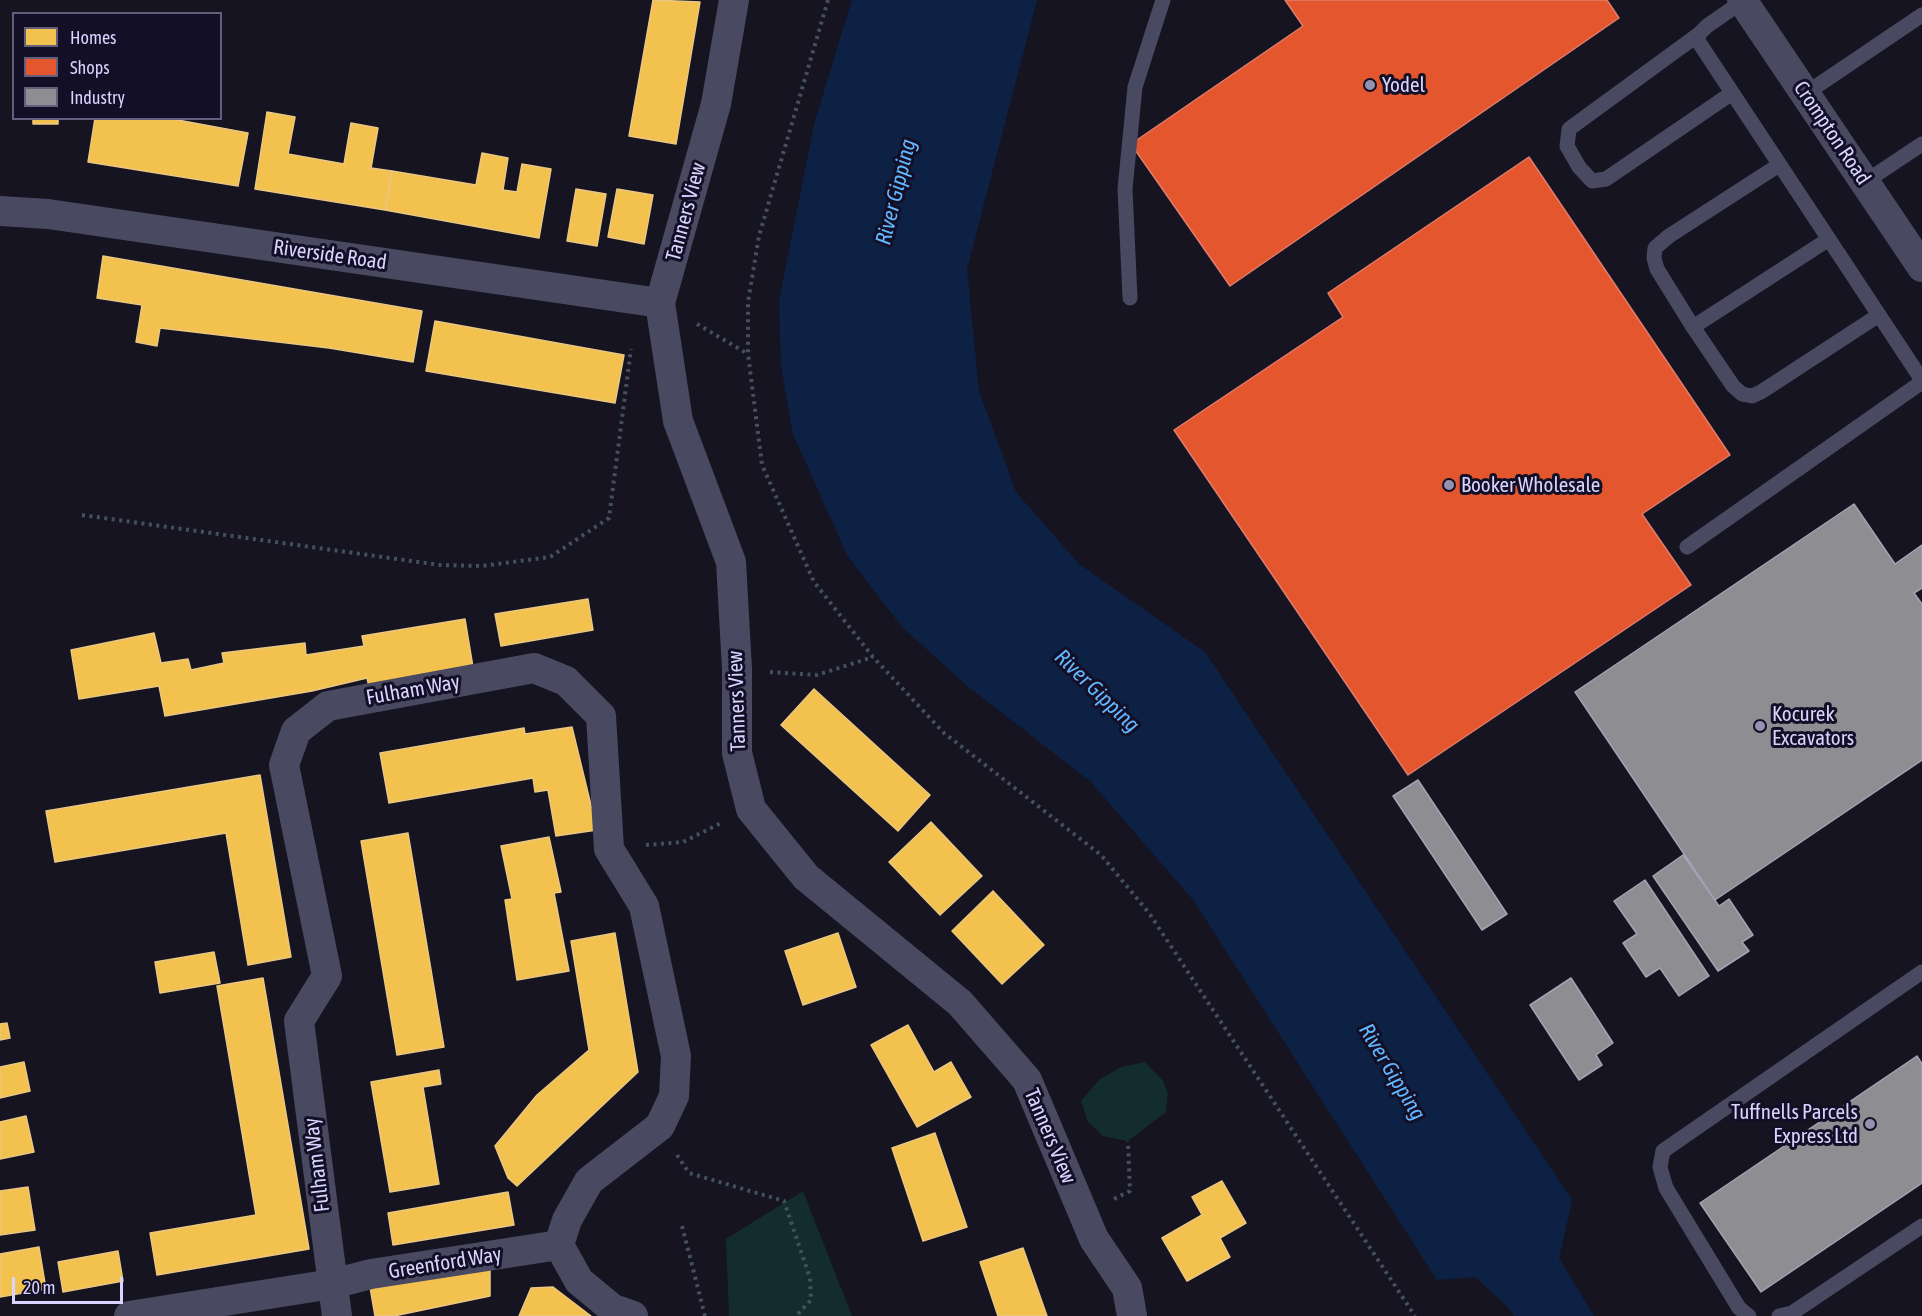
<!DOCTYPE html>
<style>
body{margin:0}
#map{position:relative;width:1922px;height:1316px;overflow:hidden;background:#161421;font-family:"Asap Condensed",sans-serif}
canvas{display:block}
.legend{position:absolute;left:12px;top:12px;width:210px;height:108px;box-sizing:border-box;background:#130f26;border:2px solid #625e7d;margin:0;padding:8px 10px;list-style:none;font-size:18px;color:#d9d4ff}
.legend li{display:flex;align-items:center;gap:12px;height:30px}
.legend b{width:30px;border:2px solid #625e7d}
.scale{position:absolute;left:12px;top:1277px;width:111px;height:27px;box-sizing:border-box;border:3px solid #d9d4ff;border-top:0;padding-left:8px;font-size:18px;line-height:21px;white-space:nowrap;color:#d9d4ff;-webkit-text-stroke:4px #130f26;paint-order:stroke}
</style>
<div id="map">
<canvas width="1922" height="1316"></canvas>
<ul class="legend">
<li><b style="height:16px;background:#f2c14e"></b>Homes</li>
<li><b style="height:16px;background:#e4572e"></b>Shops</li>
<li><b style="height:16px;background:#8d8d92"></b>Industry</li>
</ul>
<div class="scale">20 m</div>
</div>
<script>
const g = document.querySelector('canvas').getContext('2d');
g.lineJoin = 'round';
function fill(path, color) { g.fillStyle = color; g.fill(path, 'evenodd'); }
const poly = rows => new Path2D(rows.map(r => 'M' + r).join(''));
function trace(path, color, width, dash) { g.strokeStyle = color; g.lineWidth = width; g.lineCap = dash ? 'butt' : 'round'; g.setLineDash(dash || []); g.stroke(path); }
function label(font, color, halo, rows, align = 'center') {
  g.font = font + ' "Asap Condensed",sans-serif'; g.lineWidth = 6; g.setLineDash([]); g.textBaseline = 'middle'; g.strokeStyle = halo; g.fillStyle = color; for (const [text, x, y, turn = 0] of rows) {
    g.save(); g.translate(x, y); g.rotate((+turn || 0) * Math.PI / 180); g.textAlign = isNaN(turn) ? turn : align; if (halo) g.strokeText(text, 0, 0); g.fillText(text, 0, 0); g.restore();
  }
}
fill(poly([
 [1145,1062,1163,1081,1168,1093,1166,1112,1128,1141,1103,1136,1088,1122,1081,1101,1099,1080,1121,1067],
 [803,1191,852,1316,729,1316,726,1239]
]), '#132c2d');
fill(poly([
 [852,0,1037,0,967,269,979,391,1016,492,1079,564,1205,652,1572,1200,1559,1258,1594,1316,1514,1316,1507,1306,1475,1277,1437,1280,1194,901,1091,782,965,684,902,627,847,555,793,434,781,367,779,300,814,124]
]), '#0d2144');
const homes = poly([
 [653,0,700,2,676,144,629,136,653,0],
 [267,112,295,117,288,154,344,164,351,123,378,128,371,168,392,171,385,210,255,189,267,112],
 [33,118,58,118,58,124,33,124,33,118],
 [95,118,167,118,248,133,238,186,88,162,95,118],
 [482,153,508,158,503,190,517,192,522,164,551,169,539,238,385,210,392,171,476,185,482,153],
 [576,189,606,194,597,246,567,241,576,189],
 [617,189,653,195,644,244,608,237,617,189],
 [103,256,422,311,413,362,329,348,160,328,157,346,136,342,142,305,97,298,103,256],
 [435,321,624,355,615,403,426,371,435,321],
 [588,599,593,630,501,646,495,614,588,599],
 [465,619,473,667,369,687,367,678,312,691,165,716,159,686,79,699,71,650,154,633,161,663,188,659,191,670,224,663,222,653,305,643,306,655,364,646,362,636,465,619],
 [814,689,930,795,898,831,781,725,814,689],
 [572,727,597,830,556,836,548,790,535,792,533,778,389,803,380,753,524,728,525,734,572,727],
 [260,775,291,957,248,965,226,833,55,862,46,811,260,775],
 [931,822,982,876,940,915,889,862,931,822],
 [408,833,444,1047,397,1055,361,841,408,833],
 [549,837,561,892,554,893,569,971,517,980,505,900,512,899,501,846,549,837],
 [993,891,1044,945,1002,984,952,931,993,891],
 [615,933,638,1072,517,1186,508,1178,495,1146,537,1095,589,1050,571,941,615,933],
 [838,933,856,987,803,1005,785,951,838,933],
 [214,952,220,983,160,993,155,962,214,952],
 [263,978,309,1249,157,1275,150,1233,256,1215,217,986,263,978],
 [7,1023,10,1038,0,1040,0,1024,7,1023],
 [908,1025,934,1072,951,1062,971,1097,917,1127,871,1045,908,1025],
 [24,1062,30,1091,0,1098,0,1067,24,1062],
 [439,1070,441,1084,423,1087,439,1184,390,1192,371,1082,439,1070],
 [26,1116,34,1152,0,1159,0,1122,26,1116],
 [935,1133,967,1227,923,1241,892,1148,935,1133],
 [1222,1181,1246,1223,1220,1238,1230,1257,1187,1281,1162,1238,1202,1215,1192,1197,1222,1181],
 [28,1187,35,1230,0,1235,0,1191,28,1187],
 [508,1192,514,1225,393,1245,388,1213,508,1192],
 [39,1247,46,1289,0,1297,0,1254,39,1247],
 [1023,1248,1047,1316,998,1316,980,1262,1023,1248],
 [118,1251,123,1281,63,1292,58,1262,118,1251],
 [490,1266,490,1296,394,1316,375,1316,370,1287,490,1266],
 [553,1287,591,1316,519,1316,531,1288,553,1287]
]);
fill(homes, '#f2c14e');
trace(homes, '#eac783', 1.5);
const shops = poly([
 [1285,0,1607,0,1619,18,1230,286,1131,144,1303,26,1285,0],
 [1529,157,1730,455,1642,514,1691,585,1408,775,1174,430,1343,317,1328,293,1529,157]
]);
fill(shops, '#e4572e');
trace(shops, '#e17c6d', 1.5);
const industry = poly([
 [1854,504,1895,564,1922,545,1922,588,1914,593,1922,604,1922,760,1715,900,1575,692,1854,504],
 [1418,780,1507,914,1482,930,1393,796,1418,780],
 [1683,855,1719,906,1729,899,1753,935,1742,942,1749,951,1718,971,1653,876,1683,855],
 [1645,880,1709,976,1679,996,1660,968,1646,977,1623,943,1637,934,1614,901,1645,880],
 [1571,978,1613,1043,1596,1055,1602,1065,1579,1080,1530,1005,1571,978],
 [1917,1056,1922,1064,1922,1183,1761,1292,1700,1203,1917,1056]
]);
fill(industry, '#8d8d92');
trace(industry, '#a4a2b3', 1.5);
trace(poly([
 [828,0,759,236,748,302,748,354,762,465,814,582,873,657,944,733,1101,855,1149,913,1415,1316],
 [697,324,748,354],
 [82,515,440,565,482,566,550,557,609,518,631,349],
 [770,672,817,675,873,657],
 [646,845,683,842,721,823],
 [677,1155,689,1173,784,1201,810,1278,811,1300,796,1316],
 [1114,1199,1130,1191,1128,1141],
 [682,1226,705,1316]
]), '#44505f', 4, [3, 4.5]);
trace(poly([
 [1743,1,1707,26,1699,34,1698,41,1922,380],
 [1699,34,1569,129,1567,146,1579,167,1592,181,1606,179,1732,93],
 [1805,94,1922,15],
 [1779,165,1669,236,1655,248,1654,258,1657,269,1693,327,1733,386,1742,394,1752,396,1761,392,1879,315],
 [1865,182,1922,144],
 [1130,298,1125,189,1135,87,1163,0],
 [1693,327,1829,239],
 [1687,547,1922,382],
 [1749,1316,1739,1308,1666,1188,1660,1167,1663,1151,1922,972],
 [1779,1316,1792,1313,1922,1226]
]), '#4a4962', 15);
trace(poly([
 [734,0,716,104,660,303,678,421,731,562,737,669,737,753,751,809,806,877,960,1003,1027,1080,1094,1239,1127,1288,1132,1316],
 [1742,0,1922,267],
 [0,211,48,214,660,303],
 [129,1316,332,1284,371,1274,559,1245],
 [337,1316,299,1021,327,976,284,765,296,731,328,706,534,668,566,681,601,716,609,849,644,906,676,1056,674,1096,660,1126,589,1181,567,1220,559,1245,579,1281,613,1309,633,1316]
]), '#4a4962', 30);
for (const [x, y, r, color] of [
 [1370,85,6,"#9591b1"],
 [1449,485,6,"#9591b1"],
 [1760,726,6,"#9591b1"],
 [1870,1124,6,"#9591b1"]
]) { const dot = new Path2D(); dot.arc(x, y, r, 0, 2 * Math.PI); g.fillStyle = color; g.fill(dot); trace(dot, '#130f26', 2); }
label('21px', '#d9d4ff', '#130f26', [
 ["Yodel",1382,85],
 ["Booker Wholesale",1461,485],
 ["Kocurek",1772,714],
 ["Excavators",1772,738],
 ["Tuffnells Parcels",1858,1112,"right"],
 ["Express Ltd",1858,1136,"right"]
], 'left');
label('21px', '#d9d4ff', '#130f26', [
 ["Crompton Road",1832,133,56],
 ["Tanners View",686,212,-75],
 ["Riverside Road",330,255,8],
 ["Fulham Way",413,690,-10],
 ["Tanners View",737,701,-92],
 ["Tanners View",1050,1136,67],
 ["Fulham Way",317,1165,-97],
 ["Greenford Way",445,1263,-9]
]);
label('italic 22px', '#62b6ff', '#130f26', [
 ["River Gipping",896,192,-76],
 ["River Gipping",1097,691,44],
 ["River Gipping",1392,1072,59]
]);
</script>
